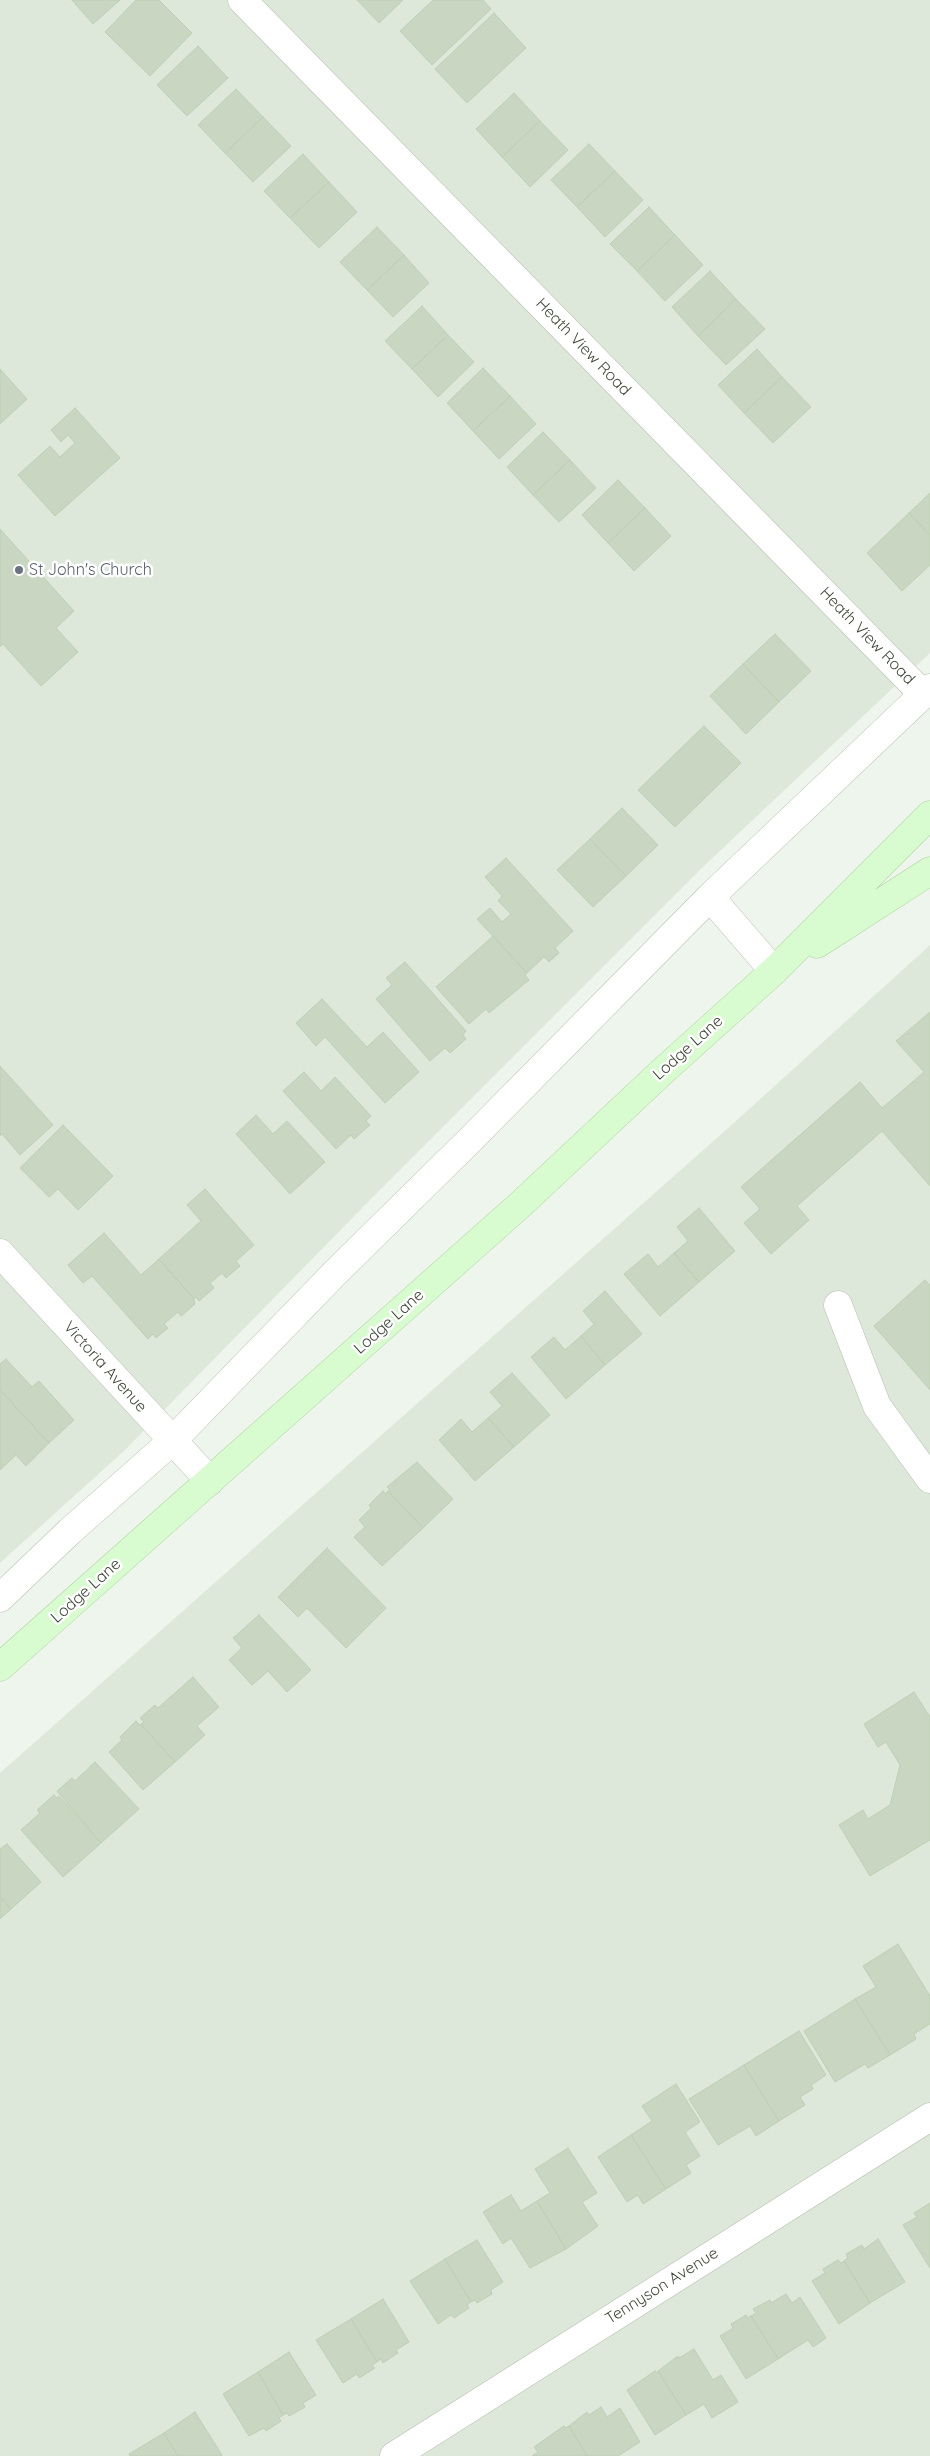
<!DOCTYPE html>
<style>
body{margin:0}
canvas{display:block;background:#eef5ec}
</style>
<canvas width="930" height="2456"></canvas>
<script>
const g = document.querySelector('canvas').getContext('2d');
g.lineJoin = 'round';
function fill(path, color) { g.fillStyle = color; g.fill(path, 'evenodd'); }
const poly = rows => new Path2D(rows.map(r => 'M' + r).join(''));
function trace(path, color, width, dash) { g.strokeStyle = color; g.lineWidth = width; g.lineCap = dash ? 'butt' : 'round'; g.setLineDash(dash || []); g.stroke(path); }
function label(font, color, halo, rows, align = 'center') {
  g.font = font + ' Quicksand,sans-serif'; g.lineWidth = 5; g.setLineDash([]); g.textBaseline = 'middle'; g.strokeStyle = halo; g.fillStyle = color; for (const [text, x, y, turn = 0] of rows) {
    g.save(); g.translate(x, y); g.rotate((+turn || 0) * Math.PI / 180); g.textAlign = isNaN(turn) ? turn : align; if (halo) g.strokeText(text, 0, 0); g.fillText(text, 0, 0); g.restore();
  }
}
fill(poly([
 [0,0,930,0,930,653,705,865,369,1201,125,1450,0,1563],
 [930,945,930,2456,0,2456,0,1773,736,1121]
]), '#dee8da');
const building = poly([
 [72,0,120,0,93,24,72,0],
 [136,0,159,0,192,33,150,76,105,32,136,0],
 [357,0,403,0,379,23,357,0],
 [433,0,483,0,491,9,432,65,400,31,433,0],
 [494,13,526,48,467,103,435,69,494,13],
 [198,46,228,78,187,116,157,85,198,46],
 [236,89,263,117,225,153,198,125,236,89],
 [514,93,540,121,502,157,476,129,514,93],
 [263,117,291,146,253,182,225,153,263,117],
 [540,121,568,150,530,187,502,157,540,121],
 [589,144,615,171,577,207,551,180,589,144],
 [303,154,329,182,290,218,264,191,303,154],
 [615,171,643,200,605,237,577,207,615,171],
 [329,182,357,212,319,248,290,218,329,182],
 [649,207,675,235,637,271,610,244,649,207],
 [377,227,404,255,367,290,340,262,377,227],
 [675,235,703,265,665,301,637,271,675,235],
 [404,255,429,283,393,317,367,290,404,255],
 [710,271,736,299,698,336,672,307,710,271],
 [736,299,765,329,726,365,698,336,736,299],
 [422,306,448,335,412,369,385,341,422,306],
 [448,335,474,362,438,397,412,369,448,335],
 [757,349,782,377,744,413,718,385,757,349],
 [483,368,510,396,473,431,447,403,483,368],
 [0,369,27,399,0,424,0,369],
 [782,377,811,407,773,443,744,413,782,377],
 [510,396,536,424,499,459,473,431,510,396],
 [75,408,120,458,55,516,18,475,50,446,60,457,75,443,68,435,61,442,51,430,75,408],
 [543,432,570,460,533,495,507,467,543,432],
 [570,460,596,488,559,522,533,495,570,460],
 [618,480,645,508,608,543,582,515,618,480],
 [930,493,930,535,909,513,930,493],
 [645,508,671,536,634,571,608,543,645,508],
 [909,513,930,535,930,565,902,591,867,553,909,513],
 [0,529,74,611,56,628,78,652,41,686,3,644,0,647,0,529],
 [775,634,811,671,779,702,743,664,775,634],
 [743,664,779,702,746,734,710,696,743,664],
 [704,726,741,763,675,827,638,790,704,726],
 [622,808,658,845,626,876,590,839,622,808],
 [590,839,626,876,593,907,557,870,590,839],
 [506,858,573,931,555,948,559,953,549,962,544,957,527,973,477,919,490,908,502,922,511,914,498,901,502,896,485,877,506,858],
 [493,936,527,973,525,975,529,980,489,1013,486,1009,469,1024,436,987,493,936],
 [405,962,466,1031,463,1035,466,1039,450,1053,445,1048,430,1061,376,999,392,985,386,978,405,962],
 [322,999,367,1047,383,1032,419,1072,385,1103,325,1037,316,1046,296,1023,322,999],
 [930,1012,930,1186,882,1131,797,1206,809,1220,771,1254,744,1223,760,1209,741,1187,860,1082,882,1108,924,1072,896,1041,930,1012],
 [0,1066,53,1125,20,1155,2,1134,0,1136,0,1066],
 [304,1072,321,1091,335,1077,371,1116,366,1121,370,1125,354,1139,351,1135,336,1149,283,1091,304,1072],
 [256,1115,273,1134,287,1121,325,1162,290,1194,236,1134,256,1115],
 [63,1125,113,1176,78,1210,58,1189,49,1197,20,1168,63,1125],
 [205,1189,254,1245,236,1261,240,1266,226,1278,222,1273,210,1283,214,1288,199,1301,196,1297,194,1299,159,1259,201,1221,187,1205,205,1189],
 [699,1208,735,1251,699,1282,674,1253,688,1241,677,1227,699,1208],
 [104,1233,141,1275,159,1259,194,1299,195,1304,181,1316,178,1312,164,1324,168,1328,156,1338,153,1334,148,1339,92,1276,83,1283,68,1265,104,1233],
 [674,1253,699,1282,660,1316,624,1274,648,1254,658,1267,674,1253],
 [925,1280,930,1285,930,1390,874,1326,925,1280],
 [605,1291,642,1334,605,1365,581,1336,594,1324,583,1311,605,1291],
 [581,1336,605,1365,566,1399,531,1357,554,1337,565,1350,581,1336],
 [6,1359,32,1387,39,1381,74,1420,49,1443,0,1390,0,1364,6,1359],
 [512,1373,550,1415,514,1447,488,1418,502,1406,490,1392,512,1373],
 [0,1390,49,1443,26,1466,16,1455,0,1470,0,1390],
 [488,1418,514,1447,475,1481,439,1440,461,1419,472,1432,488,1418],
 [417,1462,453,1499,423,1528,388,1491,390,1490,387,1487,417,1462],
 [383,1491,386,1494,388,1491,423,1528,382,1566,354,1537,365,1527,359,1520,371,1508,369,1505,383,1491],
 [327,1548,386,1608,346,1648,307,1608,298,1617,278,1597,327,1548],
 [259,1615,311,1670,287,1692,268,1671,252,1685,229,1660,242,1648,233,1638,259,1615],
 [193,1677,219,1707,197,1726,205,1735,175,1762,141,1724,144,1722,140,1718,155,1705,158,1708,193,1677],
 [914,1692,930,1717,930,1840,870,1876,839,1825,863,1810,868,1819,890,1805,900,1765,886,1742,878,1747,864,1724,914,1692],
 [136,1721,140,1725,141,1724,175,1762,143,1790,109,1752,122,1740,120,1737,136,1721],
 [95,1762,139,1809,101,1843,57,1791,72,1778,75,1781,95,1762],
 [54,1795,57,1798,59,1796,101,1843,63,1877,21,1830,40,1813,37,1810,54,1795],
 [7,1844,41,1882,11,1909,0,1896,0,1849,7,1844],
 [0,1896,11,1909,0,1919,0,1896],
 [898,1944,930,1996,930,2024,914,2034,916,2039,890,2055,855,1999,876,1987,863,1966,898,1944],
 [855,1999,890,2055,868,2068,865,2064,835,2082,804,2031,855,1999],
 [799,2031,826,2075,811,2085,813,2089,800,2097,805,2105,779,2121,744,2065,799,2031],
 [744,2065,779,2121,756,2136,750,2126,718,2145,689,2099,744,2065],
 [676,2084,700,2122,685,2132,700,2156,686,2165,691,2173,666,2189,631,2135,652,2121,642,2106,676,2084],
 [631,2135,666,2189,643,2204,638,2195,627,2202,598,2157,631,2135],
 [568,2148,597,2193,582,2202,598,2226,566,2249,537,2201,550,2193,535,2169,568,2148],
 [511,2195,521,2211,537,2201,566,2249,530,2268,511,2238,503,2244,483,2212,511,2195],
 [930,2203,930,2268,903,2225,917,2217,914,2213,930,2203],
 [878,2239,905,2282,870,2303,844,2261,848,2258,846,2254,862,2245,864,2249,878,2239],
 [477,2240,503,2282,491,2290,492,2294,477,2303,475,2300,471,2302,445,2259,477,2240],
 [445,2259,471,2302,467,2305,469,2308,454,2318,451,2315,438,2324,410,2281,445,2259],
 [838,2260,841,2263,844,2261,870,2303,839,2324,812,2281,825,2273,823,2269,838,2260],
 [786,2294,792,2303,800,2297,826,2338,813,2347,808,2340,778,2359,751,2316,756,2313,753,2309,770,2300,771,2303,786,2294],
 [383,2299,409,2342,396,2350,398,2353,383,2363,381,2359,377,2362,351,2319,383,2299],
 [746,2315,748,2318,751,2316,778,2359,746,2379,720,2336,733,2328,731,2324,746,2315],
 [351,2319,377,2362,372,2365,375,2368,359,2378,357,2374,343,2383,316,2340,351,2319],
 [694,2349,713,2380,721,2375,738,2402,712,2418,704,2404,686,2415,658,2371,678,2356,679,2358,694,2349],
 [289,2352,316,2395,303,2403,305,2407,289,2416,287,2413,283,2415,258,2372,289,2352],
 [655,2371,656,2373,658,2371,686,2415,655,2435,627,2390,655,2371],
 [258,2372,283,2415,279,2418,281,2421,266,2431,264,2428,249,2436,223,2394,258,2372],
 [601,2407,607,2417,620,2408,640,2442,618,2456,587,2456,569,2426,587,2412,589,2415,601,2407],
 [195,2412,222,2455,221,2456,178,2456,164,2433,195,2412],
 [564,2426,565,2428,569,2426,587,2456,532,2456,538,2452,534,2447,564,2426],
 [164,2433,178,2456,130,2456,129,2454,164,2433]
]);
fill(building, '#c9d6c1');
trace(building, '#bed0b5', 1);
const street = poly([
 [242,0,923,694],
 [710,897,774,971],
 [0,1253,210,1481],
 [838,1305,877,1406,930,1479],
 [0,1598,69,1532,172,1441,336,1272,470,1140,710,897,930,688],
 [394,2456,930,2117]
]);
const secondary = poly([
 [817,944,930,871],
 [0,1667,521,1204,664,1070,774,971,930,815]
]);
trace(street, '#b4c0ae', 29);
trace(secondary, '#aad29e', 29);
trace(street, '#fff', 28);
trace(secondary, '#d8fccf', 28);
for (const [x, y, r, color] of [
 [19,570,5,"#6b7280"]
]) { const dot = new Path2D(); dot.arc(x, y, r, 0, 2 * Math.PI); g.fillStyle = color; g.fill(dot); trace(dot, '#fff', 2); }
label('16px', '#3f4939', '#fff', [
 ["Heath View Road",583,347,46],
 ["Heath View Road",867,636,46],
 ["Lodge Lane",688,1048,-42],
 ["Lodge Lane",389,1322,-42],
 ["Victoria Avenue",105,1367,48],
 ["Lodge Lane",86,1591,-42],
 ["Tennyson Avenue",662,2286,-32]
]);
label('16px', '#5b616d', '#fff', [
 ["St John's Church",29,570]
], 'left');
</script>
